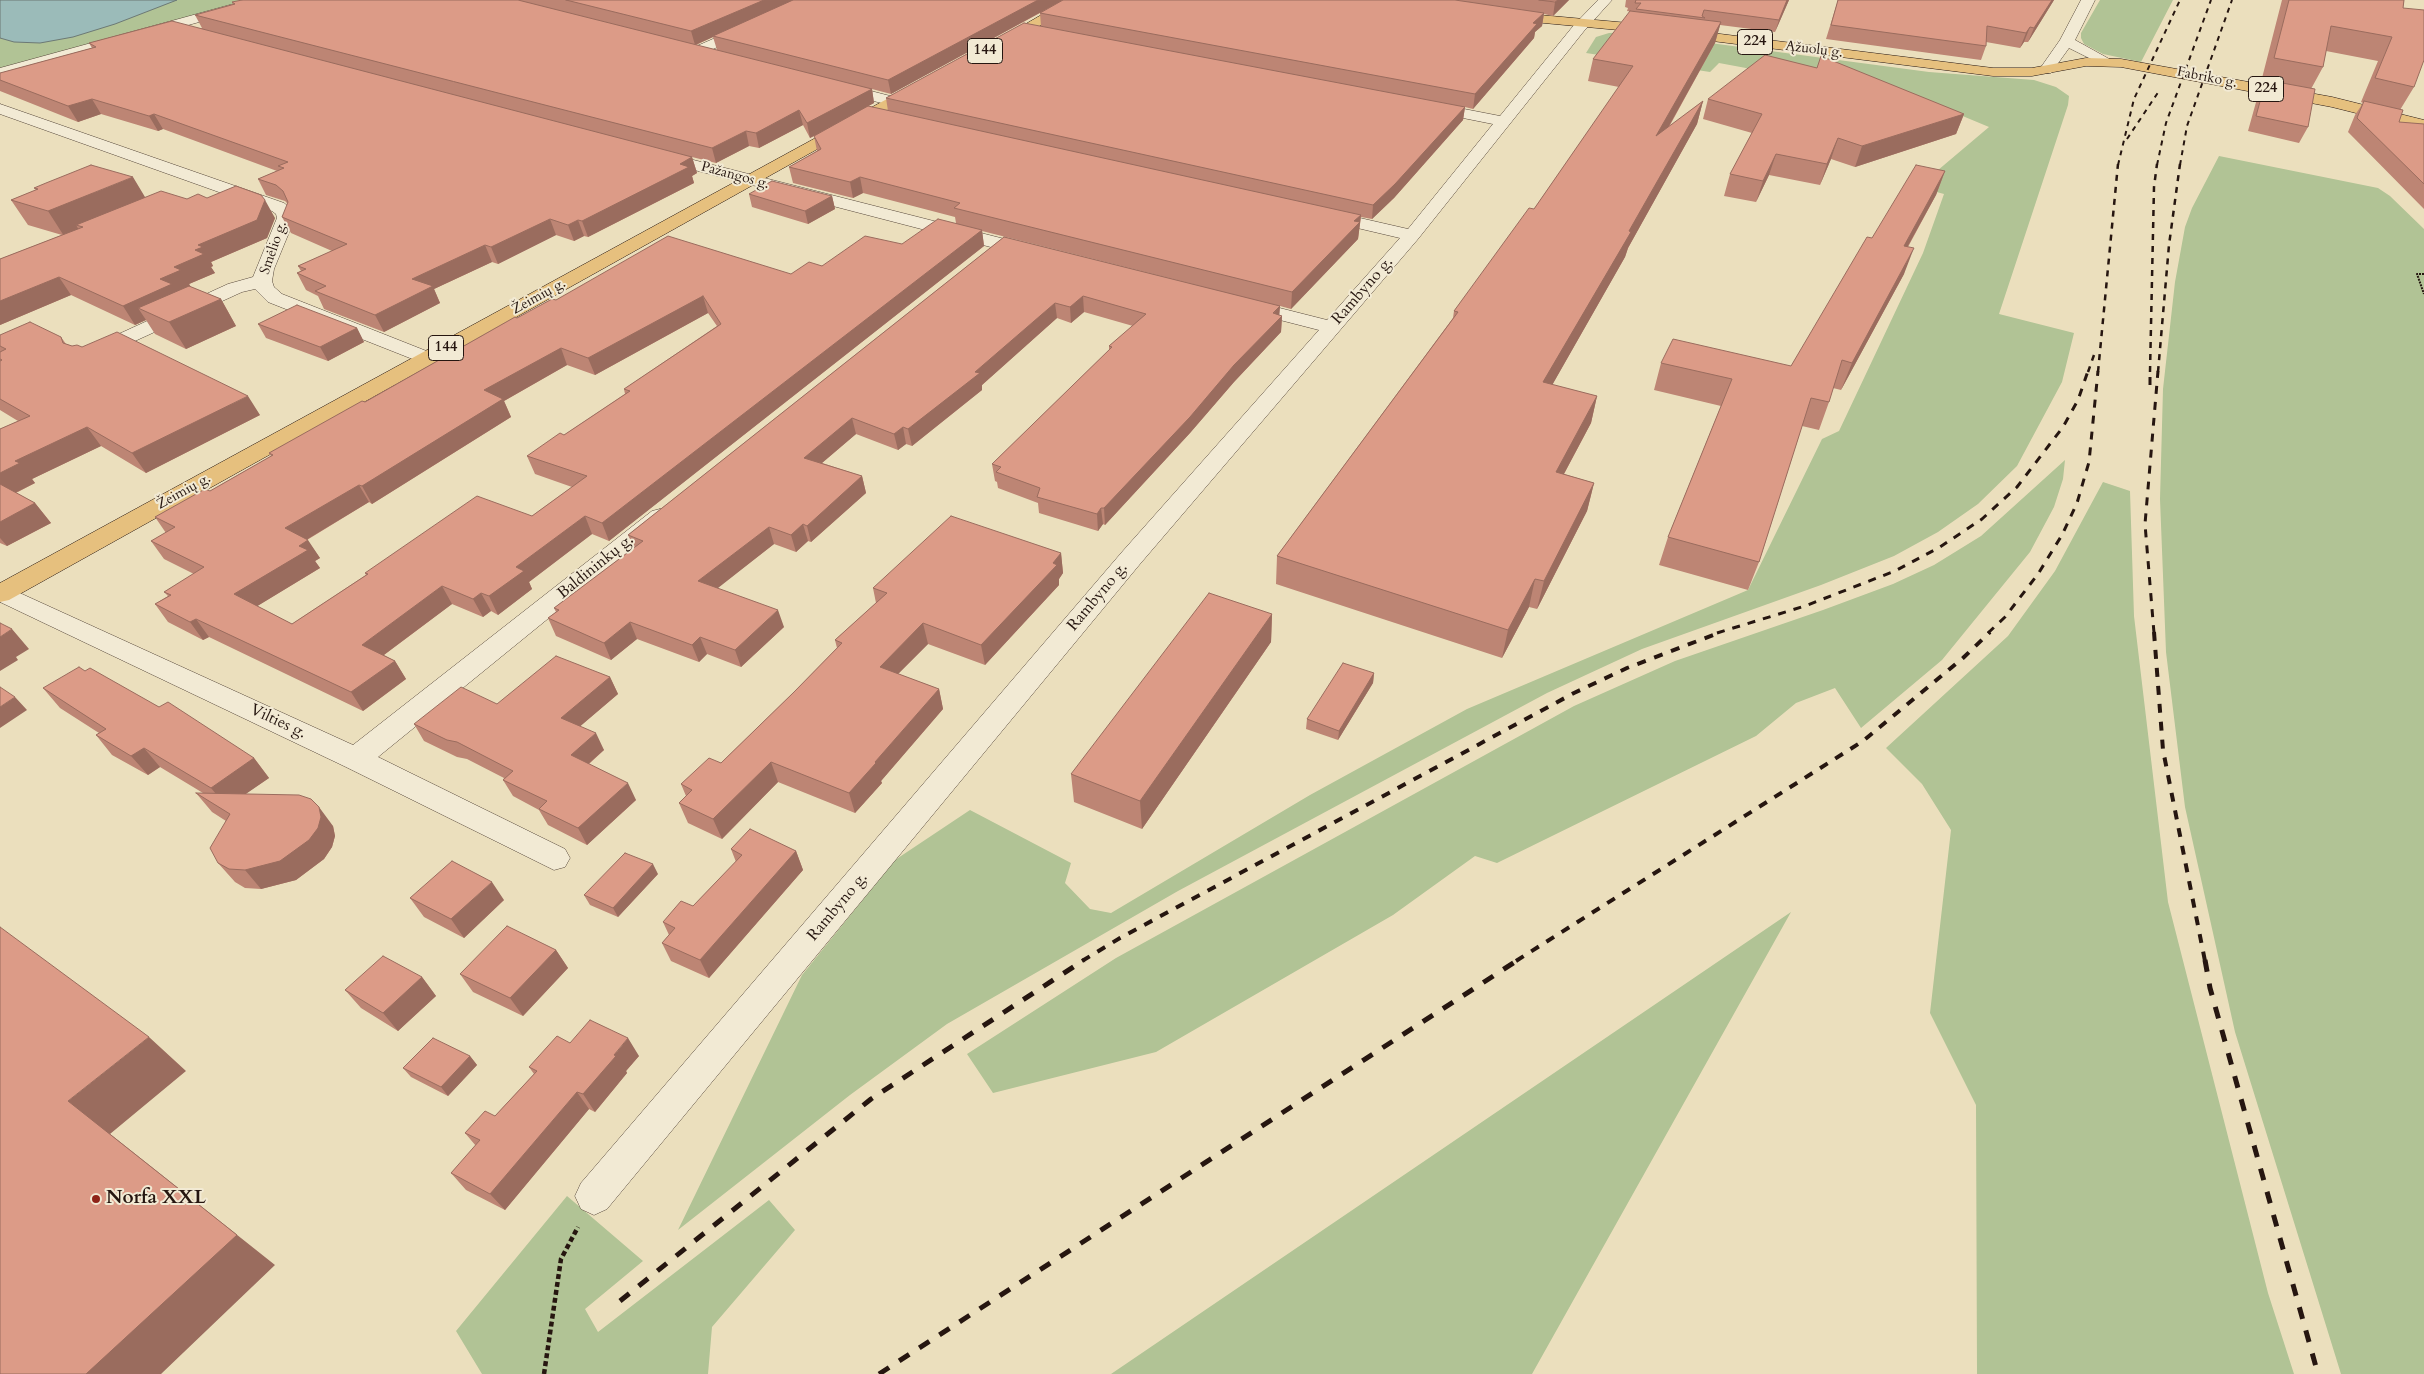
<!DOCTYPE html>
<meta charset="utf-8">
<style>
body{margin:0}
canvas{display:block;background:#ebdfbd}
</style>
<canvas width="2424" height="1374"></canvas>
<script>
const g = document.querySelector('canvas').getContext('2d');
g.lineJoin = 'round';
function fill(path, color) { g.fillStyle = color; g.fill(path, 'evenodd'); }
const poly = rows => new Path2D(rows.map(r => 'M' + r).join(''));
function trace(path, color, width, dash) { g.strokeStyle = color; g.lineWidth = width; g.lineCap = dash ? 'butt' : 'round'; g.setLineDash(dash || []); g.stroke(path); }
function label(font, color, halo, rows, align = 'center') {
  g.font = font + ' Cardo,serif'; g.lineWidth = 4; g.setLineDash([]); g.textBaseline = 'middle'; g.strokeStyle = halo; g.fillStyle = color; for (const [text, x, y, turn = 0] of rows) {
    g.save(); g.translate(x, y); g.rotate((+turn || 0) * Math.PI / 180); g.textAlign = isNaN(turn) ? turn : align; if (halo) g.strokeText(text, 0, 0); g.fillText(text, 0, 0); g.restore();
  }
}
fill(poly([
 [0,0,257,0,0,72],
 [2100,0,2173,0,2141,62,2103,54,2084,44,2081,38,2081,33],
 [1627,32,1929,72,2034,80,2056,87,2069,96,2068,105,1999,314,2074,333,2062,382,2017,466,1978,504,1938,532,1894,556,1821,585,1642,649,1547,693,1178,891,947,1024,850,1095,678,1230,802,975,895,860,970,810,1071,863,1065,883,1090,909,1111,913,1310,795,1467,709,1748,590,1822,439,1839,431,1923,253,1944,194,1918,187,1989,127,1929,102,1719,63,1710,72,1586,53,1596,37,1609,33],
 [2219,156,2378,188,2390,196,2424,229,2424,1374,2341,1374,2235,1032,2185,807,2166,652,2160,499,2163,389,2175,282,2185,227,2192,208],
 [2065,460,2063,479,2054,507,2030,552,1942,660,1861,728,1835,688,1796,703,1756,736,1497,863,1475,856,1393,915,1156,1052,993,1093,967,1054,1116,958,1574,706,1675,661,1823,610,1893,584,1934,565,1981,536],
 [2103,482,2130,491,2134,616,2168,902,2268,1293,2294,1374,1977,1374,1976,1105,1930,1013,1951,830,1922,784,1886,748,2008,636,2055,571],
 [1791,912,1532,1374,1111,1374],
 [567,1196,643,1261,585,1309,598,1332,769,1200,795,1230,712,1327,708,1374,482,1374,456,1331]
]), '#b1c395');
const water = poly([
 [0,0,177,0,115,24,73,37,40,43,14,42,0,38,0,0]
]);
fill(water, '#9bbbb9');
trace(water, '#6c7975', 1);
const minor = poly([
 [248,0,270,0,268,3,0,77,0,68,248,0],
 [802,0,820,0,700,55,695,56,688,52,690,49,802,0],
 [1598,0,1612,0,1584,31,1418,239,1140,564,607,1209,594,1215,581,1209,575,1196,581,1183,1122,552,1319,330,1237,309,1234,305,1237,301,1244,299,1327,320,1400,238,1319,219,1316,215,1319,211,1325,210,1408,229,1493,124,1423,110,1420,107,1423,104,1428,102,1500,116,1574,25,1598,0],
 [2081,0,2095,0,2075,40,2113,61,2111,64,2101,64,2069,48,2051,73,2041,73,2039,70,2060,40,2081,0],
 [836,82,898,98,901,101,893,106,831,90,828,87,836,82],
 [0,104,284,203,290,208,295,218,274,269,272,281,274,287,282,294,434,354,437,358,434,362,427,364,420,362,268,302,255,289,242,292,100,357,93,359,86,357,83,353,86,349,228,284,253,277,277,218,276,214,272,211,0,114,0,104],
 [658,151,1040,248,1042,252,1040,256,1033,258,652,159,650,156,652,153,658,151],
 [660,509,668,511,672,516,668,521,378,757,565,849,570,858,565,867,554,870,346,767,0,602,0,584,353,745,652,511,660,509]
]);
const primary = poly([
 [1067,0,1084,0,1005,46,1000,47,993,43,1067,0],
 [1506,12,1640,24,1993,68,2032,68,2086,58,2121,59,2332,97,2424,120,2424,130,2332,107,2121,67,2086,66,2032,76,1993,76,1640,32,1501,19,1499,16,1501,13,1506,12],
 [920,81,925,83,928,86,925,89,9,600,0,602,0,583,920,81]
]);
trace(minor, '#57483b', 1);
trace(primary, '#261610', 1);
trace(poly([
 [2424,274,2417,274,2424,294]
]), '#261610', 2, [2, 1]);
trace(poly([
 [544,1374,561,1259,578,1227]
]), '#261610', 4.5, [5, 3]);
fill(minor, '#f2ead4');
fill(primary, '#e6c07e');
trace(poly([
 [2127,139,2159,91],
 [2118,165,2134,99,2180,0],
 [2157,165,2166,123,2211,0],
 [2180,165,2187,126,2232,0]
]), '#261610', 2, [5, 5]);
trace(poly([
 [2088,372,2094,355],
 [2098,372,2118,164],
 [2150,372,2154,187,2157,164],
 [2158,372,2169,245,2180,164]
]), '#261610', 2.5, [6, 6]);
trace(poly([
 [2150,385,2150,371],
 [1717,633,1805,606,1895,571,1940,547,1982,519,2017,487,2063,427,2078,400,2088,371],
 [1988,633,2005,617,2038,574,2062,535,2077,503,2089,462,2098,371],
 [2154,633,2145,524,2158,371]
]), '#261610', 3, [8, 8]);
trace(poly([
 [2154,632,2163,750,2205,961],
 [1082,961,1120,938,1574,693,1627,668,1721,632],
 [1516,961,1863,741,1963,658,1990,632]
]), '#261610', 4, [9, 9]);
trace(poly([
 [2205,960,2210,988,2318,1374],
 [620,1301,871,1099,1084,960],
 [879,1374,1518,960]
]), '#261610', 5, [12, 12]);
fill(poly([
 [519,0,1569,0,1553,16,1544,14,1542,26,1535,32,1534,38,1473,109,1465,107,1463,120,1394,198,1372,219,1361,217,1358,239,1291,309,1280,306,1279,315,1282,316,1281,332,1234,382,1190,433,1105,525,1103,524,1098,531,1039,513,1038,503,998,488,997,482,995,481,992,464,1109,350,1109,346,1133,326,1084,312,1071,323,1057,318,982,385,982,390,912,446,906,444,898,450,856,434,822,463,862,476,866,493,811,542,808,541,796,552,774,544,717,588,784,627,741,667,707,654,699,662,637,639,611,660,556,636,548,618,556,612,554,608,634,548,628,535,1004,237,1213,289,982,231,984,246,609,541,592,534,529,582,532,589,498,615,491,611,483,617,452,604,384,655,395,661,406,679,363,711,209,637,203,640,168,622,155,604,168,596,164,592,194,574,164,559,151,541,166,533,155,517,210,491,271,456,269,453,365,402,517,318,556,300,791,274,902,244,956,223,955,217,863,193,853,198,793,183,789,167,817,151,814,136,810,138,803,125,759,148,749,146,716,163,692,157,697,173,692,176,694,183,588,237,584,236,574,241,556,235,498,264,492,262,434,289,440,303,384,332,324,309,318,296,306,290,297,273,301,271,298,266,332,251,291,233,282,217,288,204,285,201,266,195,258,179,277,171,163,129,158,131,101,114,78,122,0,91,0,73,92,48,89,43,202,28,195,15,233,4,232,2],
 [1040,13,1041,26,886,98,888,111,868,106,874,103,872,89,891,94],
 [713,37,717,50,696,45],
 [708,313,717,326,624,389,625,394,564,435,527,456,535,474,572,487,532,516,365,573,366,575,292,624,257,606,320,568,315,561,320,558,307,540,369,502,372,504,511,417,504,401,567,365,595,375],
 [1626,0,1789,0,1775,32,1720,25,1715,43,1669,127,1703,101,1697,124,1628,248,1625,257,1552,385,1597,396,1591,423,1564,474,1594,483,1587,511,1537,609,1529,607,1502,658,1276,584,1277,556,1453,318,1454,311,1534,209,1619,87,1588,81,1593,59,1633,12,1627,11,1628,8,1625,7],
 [1838,0,2054,0,2028,42,2024,42,2020,48,1986,42,1986,46,1981,60,1826,39],
 [2282,0,2404,0,2403,8,2414,87,2400,110,2399,122,2424,124,2424,209,2348,132,2355,115,2363,103,2361,102,2378,61,2326,51,2323,67,2311,89,2308,127,2299,143,2248,131,2258,95,2264,83,2261,82],
 [1708,99,1964,114,1956,134,1855,167,1831,159,1820,185,1769,175,1756,202,1724,196,1730,174,1752,133,1703,119],
 [1945,171,1936,195,1908,247,1904,274,1841,390,1833,388,1829,402,1819,430,1802,426,1759,562,1748,590,1659,565,1668,537,1721,406,1654,390,1661,363,1791,366,1872,238],
 [34,188,145,197,187,199,275,218,267,238,211,262,213,266,211,267,215,273,189,284,191,287,221,299,236,326,186,349,155,334,146,320,135,325,71,295,0,325,0,259,62,235,28,225,11,200,36,190],
 [749,194,832,196,835,209,808,224,752,207],
 [258,324,357,328,364,342,328,361,266,338],
 [0,335,61,337,66,344,72,346,82,347,260,415,146,473,101,446,32,479,35,483,16,493,35,503,51,523,7,546,0,543,0,429,18,421,0,410],
 [1061,553,1063,573,1059,579,1059,585,985,665,928,644,898,674,939,689,943,709,881,781,882,783,855,813,778,782,722,839,688,823,679,803,686,796,681,784,721,763,794,692,837,648,835,640,876,603,873,588],
 [1272,614,1271,642,1142,829,1074,802,1071,774],
 [85,671,159,707,254,758,269,778,245,794,333,826,335,836,332,847,324,859,296,880,261,889,245,888,235,882,218,863,226,821,212,812,196,793,203,793,160,767,148,775,112,755,96,735,99,733,60,708,43,688],
 [1374,673,1373,683,1338,740,1306,729,1307,719],
 [610,677,618,694,580,726,604,750,589,764,636,800,587,845,548,825,539,810,513,796,503,780,504,778,467,759,457,757,424,741,414,724],
 [731,849,796,851,803,870,709,978,671,961,662,943,669,935,663,922,693,906,736,862],
 [658,874,618,917,590,905,584,895],
 [410,898,504,900,464,938,424,917],
 [556,950,568,968,523,1016,473,992,460,974],
 [422,977,436,996,398,1031,361,1008,345,990],
 [570,1043,639,1056,626,1071,627,1073,595,1112,589,1109,505,1210,466,1190,451,1173,476,1146,465,1133,495,1116,534,1074,529,1067],
 [470,1056,477,1065,448,1096,411,1077,403,1068]
]), '#bd8574');
fill(poly([
 [764,0,797,0,713,36,713,37,695,45,691,31],
 [1038,0,1063,0,891,94,888,80],
 [1558,0,1569,0,1553,16,1555,2],
 [1787,0,1789,0,1775,32,1779,20],
 [2052,0,2054,0,2028,42,2034,28],
 [1544,13,1542,26,1535,32,1534,38,1473,109,1475,94,1533,23],
 [1721,22,1715,43,1650,160,1656,136],
 [2030,27,2024,42,2020,48,2026,33],
 [872,89,874,103,810,138,807,123],
 [92,99,101,114,78,122,68,106],
 [1703,101,1697,124,1628,248,1625,257,1538,410,1543,382],
 [1465,107,1463,120,1394,198,1372,219,1373,205],
 [799,110,803,125,759,148,756,133],
 [154,114,163,129,158,131,149,116],
 [1964,114,1956,134,1855,167,1862,146],
 [746,131,749,146,716,163,712,148],
 [1838,138,1831,159,1820,185,1827,164],
 [1776,154,1769,175,1756,202,1763,181],
 [692,157,697,173,692,176,694,183,588,237,582,221,680,164],
 [1945,171,1936,195,1894,271,1904,246],
 [133,177,148,202,83,227,76,225,79,230,64,236,48,211],
 [860,177,863,193,853,198,850,182],
 [832,196,835,209,808,224,805,211],
 [265,200,275,218,267,238,211,262,213,266,211,267,215,273,189,284,192,289,138,308,146,320,135,325,123,306,160,279,195,250,198,245],
 [1361,215,1358,239,1291,309,1292,292,1354,221],
 [550,219,556,235,498,264,491,247],
 [578,220,584,236,574,241,568,225],
 [982,230,984,246,609,541,602,523],
 [485,245,492,262,434,289,440,303,384,332,375,315,412,279],
 [1914,248,1904,274,1841,390,1852,363],
 [59,277,71,295,0,325,0,301],
 [703,296,708,313,595,375,588,358],
 [1083,296,1084,312,1071,323,1070,307],
 [221,299,236,326,186,349,169,322],
 [1055,303,1057,318,982,385,982,390,912,446,908,429,975,372],
 [1280,306,1279,319,1282,316,1281,332,1234,382,1190,433,1105,525,1104,508],
 [357,328,364,342,328,361,320,347],
 [561,348,567,365,504,401,511,417,372,504,362,486,484,390],
 [248,396,260,415,146,473,132,453],
 [1597,396,1591,423,1550,500,1556,472],
 [852,418,856,434,809,474,804,458],
 [87,427,101,446,32,479,35,483,5,498,0,492,0,473,15,461],
 [903,427,906,444,898,450,894,434],
 [862,476,866,493,811,542,807,526],
 [1594,483,1587,511,1537,609,1544,581],
 [359,485,369,502,296,546,285,528],
 [35,503,51,523,7,546,0,538,0,522],
 [1101,508,1103,524,1098,531,1097,514],
 [585,516,592,534,529,582,532,589,498,615,489,596,516,567],
 [803,524,808,541,796,552,791,535],
 [769,527,774,544,704,599,698,581],
 [308,540,320,558,315,561,320,568,246,613,234,594,299,546],
 [1061,553,1063,573,1059,579,1059,585,985,665,981,645],
 [1535,579,1529,607,1502,658,1508,630],
 [442,586,452,604,373,663,362,645],
 [481,593,491,611,483,617,473,599],
 [778,610,784,627,741,667,735,650],
 [1272,614,1271,642,1142,829,1140,801],
 [196,619,209,637,203,640,190,622],
 [630,622,637,639,611,660,604,643],
 [923,623,928,644,885,687,880,667],
 [12,629,29,649,16,657,18,660,0,671,0,637],
 [700,637,707,654,699,662,692,645],
 [395,661,406,679,363,711,351,692],
 [1374,673,1373,683,1338,740,1339,731],
 [610,677,618,694,570,735,561,718],
 [939,689,943,709,881,781,882,783,855,813,849,793,875,762],
 [15,697,27,710,0,728,0,707],
 [596,733,604,750,579,772,571,755],
 [144,748,160,767,148,775,131,756],
 [254,758,269,778,227,807,211,788],
 [771,762,778,782,722,839,713,819],
 [628,783,636,800,587,845,578,828],
 [319,807,333,826,335,836,332,847,324,859,296,880,261,889,245,870],
 [796,851,803,870,709,978,700,960],
 [653,864,658,874,618,917,613,908],
 [492,882,504,900,464,938,451,919],
 [556,950,568,968,523,1016,510,998],
 [422,977,436,996,398,1031,383,1013],
 [149,1037,186,1071,110,1134,275,1265,161,1374,86,1374,68,1101],
 [628,1038,639,1056,626,1071,627,1073,595,1112,583,1094],
 [470,1056,477,1065,448,1096,441,1087],
 [577,1092,589,1109,505,1210,490,1194]
]), '#9a6c5e');
const building = poly([
 [242,0,518,0,872,89,807,123,799,110,756,133,746,131,712,148,195,15,235,4,232,2,242,0],
 [566,0,764,0,691,31,566,0],
 [793,0,1038,0,888,80,713,36,793,0],
 [1063,0,1455,0,1544,13,1533,23,1537,24,1475,94,1040,13,1063,0],
 [1539,0,1558,0,1555,2,1539,0],
 [1636,0,1787,0,1779,20,1704,10,1702,16,1705,18,1636,9,1641,3,1635,3,1636,0],
 [1838,0,2052,0,2034,28,2030,27,2026,33,1987,26,1986,46,1831,25,1838,0],
 [2289,0,2404,0,2403,8,2424,10,2424,60,2414,87,2375,78,2392,37,2331,26,2323,67,2274,58,2289,0],
 [1630,11,1721,22,1656,136,1703,101,1629,231,1631,232,1543,382,1597,396,1556,472,1594,483,1544,581,1535,579,1508,630,1277,556,1458,312,1454,311,1529,208,1534,209,1633,66,1593,59,1630,11],
 [172,21,692,157,680,164,689,167,582,221,578,220,568,225,550,219,491,247,485,245,412,279,433,286,375,315,315,291,326,286,297,273,306,269,298,266,347,244,282,217,288,202,283,191,276,185,258,179,284,168,278,166,288,162,154,114,149,116,92,99,68,106,0,80,0,73,96,47,89,43,172,21],
 [1024,23,1465,107,1395,184,1373,205,886,98,1024,23],
 [1765,55,1817,68,1821,56,1964,114,1862,146,1838,138,1827,164,1776,154,1763,181,1730,174,1762,114,1708,99,1765,55],
 [2266,80,2315,89,2308,127,2256,116,2266,80],
 [2364,101,2403,110,2399,122,2424,124,2424,184,2357,118,2364,101],
 [868,106,1361,215,1354,221,1360,222,1292,292,954,208,960,203,860,177,850,182,789,167,821,149,814,136,868,106],
 [91,165,133,177,48,211,11,200,38,189,34,188,46,183,91,165],
 [1916,165,1945,171,1904,246,1914,248,1852,363,1842,360,1829,402,1811,398,1759,562,1668,537,1732,379,1661,363,1673,339,1791,366,1867,237,1872,238,1916,165],
 [772,181,832,196,805,211,749,194,772,181],
 [236,186,261,195,265,200,257,220,198,245,203,247,195,250,204,254,174,267,181,270,160,279,172,284,123,306,59,277,0,301,0,259,83,227,76,225,161,191,187,199,198,194,207,198,236,186],
 [938,219,982,230,602,523,585,516,516,567,524,571,489,596,481,593,473,599,442,586,362,645,395,661,351,692,196,619,190,622,155,604,171,595,164,592,204,567,151,541,175,527,155,517,205,489,210,491,273,455,269,453,362,401,365,402,515,317,517,318,552,299,556,300,668,236,791,274,809,262,822,266,865,236,902,244,938,219],
 [703,296,721,324,624,389,630,391,564,435,560,433,527,456,587,476,532,516,477,496,365,573,368,574,292,624,234,594,308,550,299,546,308,540,285,528,359,485,362,486,503,399,484,390,561,348,588,358,703,296],
 [1004,237,1280,306,1273,313,1282,316,1234,365,1190,417,1104,508,1101,508,1097,514,1037,497,1040,488,996,472,1001,467,992,464,1112,347,1109,346,1146,314,1083,296,1070,307,1055,303,975,372,980,373,908,429,903,427,894,434,852,418,804,458,862,476,807,526,803,524,791,535,769,527,698,581,778,610,735,650,700,637,692,645,630,622,604,643,548,618,559,610,554,608,643,541,628,535,1004,237],
 [189,286,221,299,169,322,138,308,189,286],
 [297,305,357,328,320,347,258,324,297,305],
 [30,322,61,337,63,343,72,346,77,345,82,347,117,332,248,396,132,453,87,427,15,461,20,463,0,473,0,429,30,416,0,399,0,361,2,360,0,359,0,352,6,349,0,346,0,335,30,322],
 [0,484,35,503,0,522,0,484],
 [951,516,1061,553,1053,563,1057,565,981,645,923,623,880,667,939,689,875,762,876,763,849,793,771,762,713,819,679,803,692,790,681,784,709,758,721,763,794,692,842,643,835,640,887,593,873,588,951,516],
 [1209,593,1272,614,1140,801,1071,774,1209,593],
 [0,623,12,629,0,637,0,623],
 [556,656,610,677,561,718,596,733,571,755,628,783,578,828,539,809,547,801,503,780,513,771,457,742,447,740,414,724,461,687,497,704,556,656],
 [1343,663,1374,673,1339,731,1307,719,1343,663],
 [79,667,85,671,90,668,159,707,168,702,254,758,211,788,144,748,131,756,96,735,106,729,43,688,79,667],
 [0,687,15,697,0,707,0,687],
 [196,793,299,795,311,799,319,807,321,817,318,828,309,840,280,861,245,870,229,869,218,863,210,848,230,814,196,793],
 [750,829,796,851,700,960,662,943,675,928,663,922,681,901,693,906,742,855,731,849,750,829],
 [625,853,653,864,613,908,584,895,625,853],
 [452,861,492,882,451,919,410,898,452,861],
 [507,926,556,950,510,998,460,974,507,926],
 [0,927,149,1037,68,1101,237,1235,86,1374,0,1374,0,927],
 [383,956,422,977,383,1013,345,990,383,956],
 [590,1020,628,1038,614,1055,616,1056,583,1094,577,1092,490,1194,451,1173,480,1140,465,1133,485,1111,495,1116,537,1071,529,1067,557,1036,570,1043,590,1020],
 [433,1038,470,1056,441,1087,403,1068,433,1038]
]);
fill(building, '#dc9b87');
trace(building, '#9a6c5e', 1);
for (const [x, y, r, color] of [
 [96,1199,5,"#8f2418"]
]) { const dot = new Path2D(); dot.arc(x, y, r, 0, 2 * Math.PI); g.fillStyle = color; g.fill(dot); trace(dot, '#f2ead4', 2); }
label('14px', '#261610', '#f2ead4', [
 ["Ąžuolų g.",1814,50,7],
 ["Fabriko g.",2207,78,11],
 ["Pažangos g.",735,176,15],
 ["Smėlio g.",274,248,-71],
 ["Žeimių g.",539,297,-29],
 ["Žeimių g.",184,492,-29]
]);
for (const [x, y, w] of [
 [1755,42,35],
 [985,51,35],
 [2266,89,35],
 [446,348,35]
]) { const box = new Path2D(); box.roundRect(x - w / 2, y - 12.5, w, 25, 4); g.fillStyle = '#f2ead4'; g.fill(box); trace(box, '#261610', 1); }
label('bold 15px', '#261610', null, [
 ["224",1755,42],
 ["144",985,51],
 ["224",2266,89],
 ["144",446,348]
]);
label('16px', '#261610', '#f2ead4', [
 ["Rambyno g.",1363,291,-49],
 ["Baldininkų g.",596,567,-39],
 ["Rambyno g.",1098,597,-50],
 ["Vilties g.",278,722,25],
 ["Rambyno g.",838,907,-50]
]);
label('bold 19px', '#261610', '#f2ead4', [
 ["Norfa XXL",106,1199]
], 'left');
</script>
